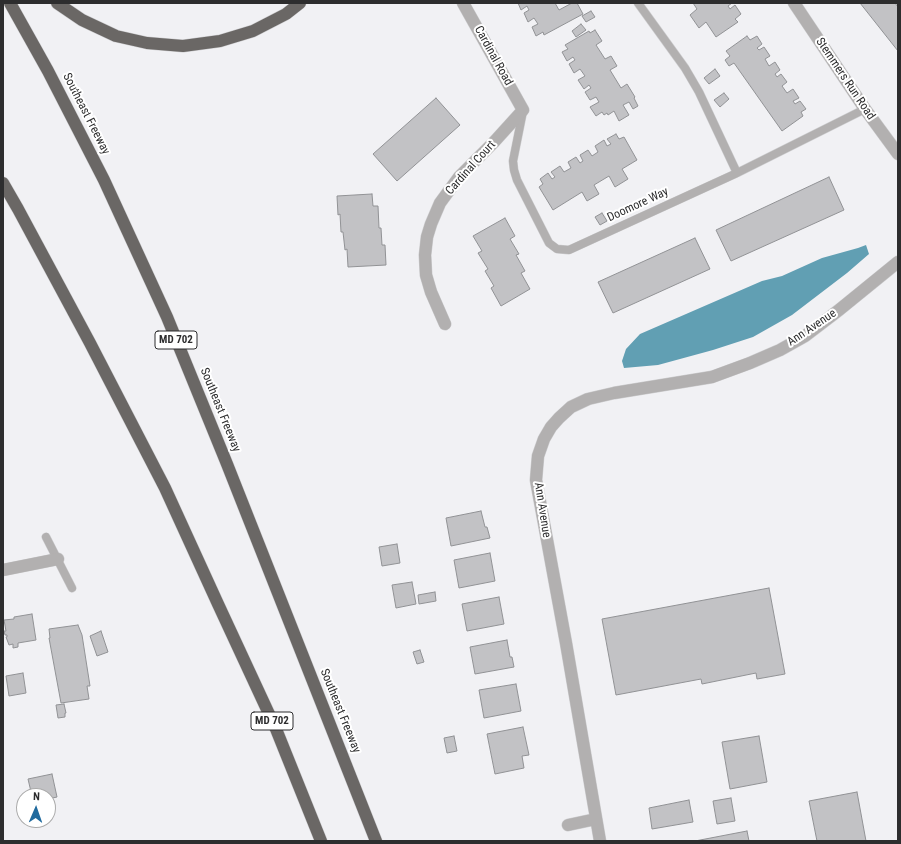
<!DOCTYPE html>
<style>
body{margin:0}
#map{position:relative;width:901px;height:844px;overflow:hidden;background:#f1f1f4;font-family:"Roboto Condensed",sans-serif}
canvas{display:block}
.frame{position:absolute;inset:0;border:4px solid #2d2d2e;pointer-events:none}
.north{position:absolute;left:16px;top:788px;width:40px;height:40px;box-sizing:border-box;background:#fff;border:1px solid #ababab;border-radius:50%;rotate:2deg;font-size:11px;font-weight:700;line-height:16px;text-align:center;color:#2d2d2e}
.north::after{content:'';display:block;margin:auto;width:14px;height:18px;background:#206a9e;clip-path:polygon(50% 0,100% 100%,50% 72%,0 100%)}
</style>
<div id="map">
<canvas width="901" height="844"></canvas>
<div class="frame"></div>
<div class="north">N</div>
</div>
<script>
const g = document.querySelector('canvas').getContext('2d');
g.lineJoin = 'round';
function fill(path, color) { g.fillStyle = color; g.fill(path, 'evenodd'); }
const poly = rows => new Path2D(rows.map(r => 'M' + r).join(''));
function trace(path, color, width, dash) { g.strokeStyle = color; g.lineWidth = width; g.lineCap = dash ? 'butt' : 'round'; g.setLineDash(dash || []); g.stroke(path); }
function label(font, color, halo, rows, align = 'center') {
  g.font = font + ' "Roboto Condensed",sans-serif'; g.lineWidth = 4; g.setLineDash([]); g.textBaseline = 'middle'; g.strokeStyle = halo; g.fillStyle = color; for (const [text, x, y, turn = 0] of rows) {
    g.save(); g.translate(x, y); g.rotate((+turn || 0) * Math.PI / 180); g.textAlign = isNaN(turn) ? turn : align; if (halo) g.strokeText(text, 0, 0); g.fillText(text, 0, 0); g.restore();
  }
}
fill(poly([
 [866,245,869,254,847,273,792,315,753,337,713,350,658,365,624,368,622,361,626,349,640,334,762,281,782,276,822,258,858,248]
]), '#619fb3');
const building = poly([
 [518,3,555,3,559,10,572,3,577,3,583,14,544,35,543,32,536,36,532,27,538,24,534,18,528,22,524,13,529,10,527,6,521,10,518,3],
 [693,3,732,3,728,6,730,9,735,5,741,14,735,19,738,22,716,37,706,22,699,28,690,15,697,9,693,3],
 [860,3,895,3,898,7,898,51,860,3],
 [591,11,595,17,586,22,582,16,591,11],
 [581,24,586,30,576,37,572,31,581,24],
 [595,30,602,41,596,45,605,59,611,56,617,66,610,70,621,88,627,84,635,97,634,98,638,106,633,109,629,102,623,105,629,115,619,121,614,111,608,115,607,113,604,115,602,112,596,116,590,107,599,102,596,97,590,100,585,92,591,88,589,85,584,89,578,80,585,76,580,69,574,73,569,64,575,60,573,57,567,61,562,52,568,49,565,45,589,31,590,33,595,30],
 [747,36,750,40,757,36,762,44,757,48,759,50,764,47,770,56,765,59,769,66,775,62,780,70,775,74,777,77,781,74,787,82,782,86,787,93,793,89,799,98,793,101,795,104,800,101,806,109,801,112,803,116,782,131,734,63,729,66,725,60,730,56,726,51,747,36],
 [715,69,720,76,709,84,704,78,715,69],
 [724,93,729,99,720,107,714,100,724,93],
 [436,98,460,125,397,181,373,154,436,98],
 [616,134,619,139,624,137,637,160,622,169,628,179,615,187,609,176,594,185,599,194,587,201,582,192,553,210,539,187,543,184,540,179,548,173,552,179,555,177,551,172,560,166,564,172,571,168,568,162,576,157,580,163,583,161,580,155,588,150,592,156,598,152,595,146,604,140,607,146,611,144,607,139,616,134],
 [829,177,844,210,731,261,716,230,829,177],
 [372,194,373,206,378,206,379,228,381,228,382,245,385,245,386,265,348,267,347,249,345,250,343,232,341,232,340,214,338,215,337,196,372,194],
 [602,213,607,221,600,225,595,217,602,213],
 [505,218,515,236,510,239,519,254,516,255,525,271,521,273,530,289,501,306,491,288,494,286,485,271,488,269,478,253,482,251,473,236,505,218],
 [695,238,710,269,613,313,598,282,695,238],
 [481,511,485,527,487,527,490,538,451,546,446,518,481,511],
 [397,544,400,563,382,566,379,547,397,544],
 [490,553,495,581,459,588,454,560,490,553],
 [412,582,416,604,396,608,392,585,412,582],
 [769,588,785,674,757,679,756,673,702,684,701,679,616,695,602,619,769,588],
 [435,592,436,601,419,604,418,595,435,592],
 [499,597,504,624,467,631,462,604,499,597],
 [32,614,36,640,18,643,18,647,13,648,13,644,9,645,6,637,7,637,7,635,5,635,4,631,6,631,4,620,14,619,14,617,32,614],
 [78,625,82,635,90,686,87,686,89,699,61,703,49,638,50,638,49,629,78,625],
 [101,631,108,652,97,656,90,636,101,631],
 [507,640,510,657,512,657,514,667,475,674,470,647,507,640],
 [420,650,424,662,417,664,413,652,420,650],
 [23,673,26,693,9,696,6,676,23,673],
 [516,684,521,711,484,718,479,690,516,684],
 [64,704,66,713,65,713,65,717,58,718,56,705,64,704],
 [523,727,529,755,522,756,524,768,495,774,487,734,523,727],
 [454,736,457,751,447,753,444,738,454,736],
 [759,736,767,782,730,789,722,742,759,736],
 [52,774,57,797,48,799,48,796,32,796,28,779,52,774],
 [857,792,866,841,817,841,809,801,857,792],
 [731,798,735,821,717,824,713,801,731,798],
 [689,800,693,822,652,829,649,808,689,800],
 [747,831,749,841,695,841,747,831]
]);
fill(building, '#c2c2c5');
trace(building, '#919295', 1);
const service = poly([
 [638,3,685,68,699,92,737,173],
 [523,111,513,161,514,170,517,180,549,243,557,249,569,250,737,173,865,109],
 [46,537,72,588]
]);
const minor = poly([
 [445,324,431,292,426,275,425,255,427,237,431,224,440,203,459,177,494,142,523,110,463,3],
 [3,570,58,559],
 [568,825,596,819],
 [600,841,566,643,536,480,538,456,544,439,551,427,559,418,571,407,588,399,614,393,712,377,750,363,780,350,805,336,839,310,898,262]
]);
const tertiary = poly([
 [794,3,865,109,898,154]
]);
const motorway = poly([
 [10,3,48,71,104,180,167,317,227,464,376,841],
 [57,3,82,20,116,36,147,43,183,46,220,41,253,31,286,14,300,3],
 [3,183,18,209,90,343,165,488,218,604,276,729,321,841]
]);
trace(service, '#ceced0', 9);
trace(minor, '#ceced0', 13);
trace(tertiary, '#ceced0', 13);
trace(motorway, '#ceced0', 13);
trace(service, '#b2b0b0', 8);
trace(minor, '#b2b0b0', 12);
trace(tertiary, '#b2b0b0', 12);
trace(motorway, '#6a6765', 12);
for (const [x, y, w] of [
 [176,340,42],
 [272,721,42]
]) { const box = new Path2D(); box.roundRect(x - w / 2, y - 9, w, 18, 3); g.fillStyle = '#fff'; g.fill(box); trace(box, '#2d2d2e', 1); }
label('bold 11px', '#2d2d2e', null, [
 ["MD 702",176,340],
 ["MD 702",272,721]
]);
label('12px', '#2d2d2e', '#fff', [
 ["Cardinal Road",493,56,61],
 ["Stemmers Run Road",845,79,56],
 ["Southeast Freeway",86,114,63],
 ["Cardinal Court",471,168,-48],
 ["Doomore Way",638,205,-25],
 ["Ann Avenue",812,328,-34],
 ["Southeast Freeway",220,410,68],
 ["Ann Avenue",542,510,81],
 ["Southeast Freeway",340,711,68]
]);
</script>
